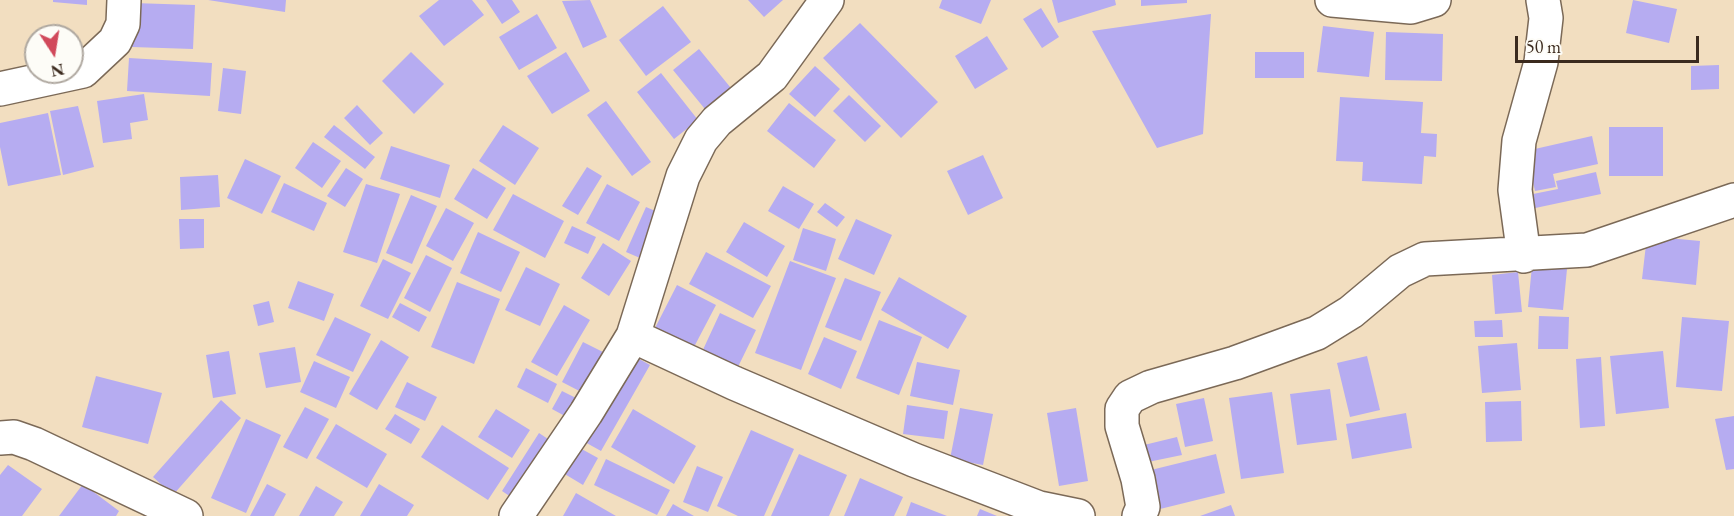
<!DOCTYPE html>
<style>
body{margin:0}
#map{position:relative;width:1734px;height:516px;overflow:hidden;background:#f2dec0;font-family:"EB Garamond",serif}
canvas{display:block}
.north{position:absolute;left:24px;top:24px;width:60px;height:60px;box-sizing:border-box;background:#fdfcf7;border:2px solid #afa8a0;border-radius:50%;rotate:168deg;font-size:16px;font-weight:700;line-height:24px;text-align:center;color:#3b2a1e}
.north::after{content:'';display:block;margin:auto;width:21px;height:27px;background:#d1495b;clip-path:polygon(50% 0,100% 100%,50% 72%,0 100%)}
.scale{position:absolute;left:1515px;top:36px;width:184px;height:27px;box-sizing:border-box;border:3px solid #3b2a1e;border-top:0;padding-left:8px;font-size:18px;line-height:21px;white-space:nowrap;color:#3b2a1e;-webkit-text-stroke:4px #fdfcf7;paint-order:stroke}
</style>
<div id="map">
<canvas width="1734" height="516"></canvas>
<div class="north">N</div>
<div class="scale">50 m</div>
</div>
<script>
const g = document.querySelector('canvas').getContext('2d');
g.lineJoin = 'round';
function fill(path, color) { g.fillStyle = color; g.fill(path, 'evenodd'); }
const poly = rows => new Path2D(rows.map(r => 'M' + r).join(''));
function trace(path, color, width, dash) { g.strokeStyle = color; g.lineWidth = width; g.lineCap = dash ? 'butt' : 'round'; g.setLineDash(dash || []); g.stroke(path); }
fill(poly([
 [53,0,87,0,87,5,53,2],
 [208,0,286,0,285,12],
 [439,0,472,0,484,15,444,46,419,16],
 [486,0,512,0,520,12,502,24],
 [590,0,607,37,583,48,562,1],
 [748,0,783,0,764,17],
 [942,0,991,0,981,24,939,8],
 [1052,0,1115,0,1116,5,1058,23],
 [1141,0,1187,0,1187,3,1141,6],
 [1633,0,1677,9,1669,43,1626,33],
 [133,3,195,5,193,49,132,47],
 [663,6,691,42,646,76,619,40],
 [1041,8,1059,37,1042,48,1023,19],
 [537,14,557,48,519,70,499,37],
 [1211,14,1203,134,1157,148,1092,31],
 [860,23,938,102,901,138,823,58],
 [1323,26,1374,32,1369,77,1317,72],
 [1386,32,1443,34,1442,81,1385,80],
 [987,36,1008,69,975,89,955,56],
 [699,49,735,93,709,114,673,70],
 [411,52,444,84,414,114,382,81],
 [566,52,590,91,552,114,527,76],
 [1255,52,1304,52,1304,78,1255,78],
 [129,58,212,63,210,96,127,91],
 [1719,65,1719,89,1691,90,1691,66],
 [815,66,840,89,815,117,789,94],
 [223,68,246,71,241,114,218,111],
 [661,73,698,120,674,139,637,92],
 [144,94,148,120,130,123,132,139,103,143,97,101],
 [849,95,881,126,865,142,833,111],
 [1340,97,1423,102,1421,133,1437,134,1436,157,1424,156,1422,184,1362,181,1363,162,1336,161],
 [606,101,651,162,632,176,587,115],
 [789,103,836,140,814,168,767,131],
 [357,105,383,133,370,145,344,118],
 [78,106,94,167,63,175,50,111],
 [48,113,61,175,8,186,0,147,0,123],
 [334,125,375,157,365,169,324,137],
 [503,125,539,148,515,185,479,161],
 [1609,127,1663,127,1663,176,1609,176],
 [1592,136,1598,164,1553,174,1556,187,1535,191,1526,151],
 [313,142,341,161,322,188,295,168],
 [391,146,450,165,440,198,380,179],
 [983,155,1003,198,968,215,947,171],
 [245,159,281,176,262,214,227,198],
 [587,167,602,176,578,215,562,206],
 [346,168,363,179,345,207,327,196],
 [473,168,506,188,487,219,454,199],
 [1596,172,1601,194,1526,210,1523,196,1558,189,1556,181],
 [218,175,220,207,181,210,180,177],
 [284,183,327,203,314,231,271,212],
 [366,184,400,194,377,263,343,252],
 [607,184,640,202,619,241,586,223],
 [783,186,814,204,799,229,768,211],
 [513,194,564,221,545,258,493,230],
 [411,195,437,206,412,264,386,253],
 [825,203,845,217,837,227,817,212],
 [646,207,660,213,640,258,626,252],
 [446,208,474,223,453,261,426,246],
 [179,219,204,219,204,248,180,249],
 [856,219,892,235,874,275,838,259],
 [744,222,785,246,767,277,726,252],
 [572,226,596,237,588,254,564,243],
 [803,228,836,239,826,271,793,260],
 [478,232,520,252,501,292,460,273],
 [1647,236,1700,241,1696,285,1642,279],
 [603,243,631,261,609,296,581,278],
 [706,252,771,286,753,318,689,284],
 [426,255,452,268,430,312,404,298],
 [383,259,411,273,388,319,360,306],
 [790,261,836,278,801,370,755,353],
 [1532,266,1567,269,1563,310,1528,307],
 [526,267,560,284,540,326,505,310],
 [1518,272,1522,312,1495,314,1492,275],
 [899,277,967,316,948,349,881,310],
 [845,278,881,292,861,341,825,327],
 [298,281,334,294,324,321,288,308],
 [457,282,500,299,474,364,431,347],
 [677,285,716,305,694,347,655,328],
 [269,301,274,322,258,326,253,305],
 [400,303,427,317,419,332,392,317],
 [564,305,590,320,557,376,531,362],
 [720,313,756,330,736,371,701,354],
 [1539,316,1569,317,1568,349,1538,349],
 [335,317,371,334,353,372,316,355],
 [1682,317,1729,321,1722,391,1676,387],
 [879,320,922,337,899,395,856,378],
 [1502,320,1503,337,1475,337,1474,321],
 [824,337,857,351,841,389,808,374],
 [381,340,409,357,377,410,349,394],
 [583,342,611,356,589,396,562,382],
 [1517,343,1521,390,1482,393,1478,346],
 [295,347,301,382,266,388,259,353],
 [229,351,236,394,213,398,206,355],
 [1663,351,1669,408,1616,414,1610,356],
 [632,355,650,365,601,451,583,441],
 [1367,356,1380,410,1350,417,1337,363],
 [1601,357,1605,426,1580,428,1576,359],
 [314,361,350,377,336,408,300,392],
 [917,362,960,370,953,405,910,396],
 [526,368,557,384,548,403,517,387],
 [96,376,162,393,148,444,82,427],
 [407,382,437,397,425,421,395,407],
 [1330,389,1337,440,1297,445,1290,394],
 [562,391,584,402,574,421,552,409],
 [1272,392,1284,473,1241,479,1229,398],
 [1204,398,1213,441,1185,447,1176,404],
 [221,400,241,418,173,495,153,477],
 [1521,401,1522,441,1486,442,1485,402],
 [907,405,948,411,944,439,903,434],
 [305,407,329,419,307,459,283,447],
 [960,408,993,414,983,465,950,459],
 [1076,408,1088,481,1059,486,1047,413],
 [496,409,530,430,512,458,478,437],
 [633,409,696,446,674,484,611,447],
 [1406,413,1412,448,1352,459,1346,424],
 [395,414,420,429,411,444,385,429],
 [1734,416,1734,469,1726,470,1715,419],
 [246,419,281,435,246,513,211,498],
 [336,424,387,454,367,488,316,458],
 [442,425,509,468,488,500,421,457],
 [751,430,794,449,764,516,738,516,717,506],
 [539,433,554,443,517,501,502,491],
 [1177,437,1182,455,1148,462,1144,445],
 [578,447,598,458,583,485,563,473],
 [799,454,847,475,829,516,771,516],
 [1216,454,1225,493,1160,509,1151,470],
 [606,459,670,490,657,515,594,485],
 [8,465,42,489,22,516,0,516,0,475],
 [697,466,723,477,708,512,683,502],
 [860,478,903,497,894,516,844,516],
 [83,484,119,511,116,516,59,516],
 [267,484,286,494,274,516,250,516],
 [379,484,414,505,407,516,360,516],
 [316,486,343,502,334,516,299,516],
 [576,493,616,516,563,516],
 [911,502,947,516,906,516],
 [673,504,694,516,666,516],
 [1231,505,1235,516,1200,516],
 [980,509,997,516,977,516]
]), '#b6acf1');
const minor = poly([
 [1332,0,1411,7,1434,0],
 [0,89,83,71,115,41,123,24,124,0],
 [1524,256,1515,190,1519,141,1541,62,1546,18,1543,0],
 [633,336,734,383,914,460,1039,508,1078,516],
 [0,438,14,437,34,444,186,516],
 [516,516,586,413,633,336,683,176,701,140,717,121,772,76,827,0],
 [1139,516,1143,507,1138,479,1122,426,1122,409,1130,397,1151,387,1235,363,1317,333,1351,312,1400,271,1425,259,1587,250,1734,200]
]);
trace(minor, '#7b6957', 36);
trace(minor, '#fff', 33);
</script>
